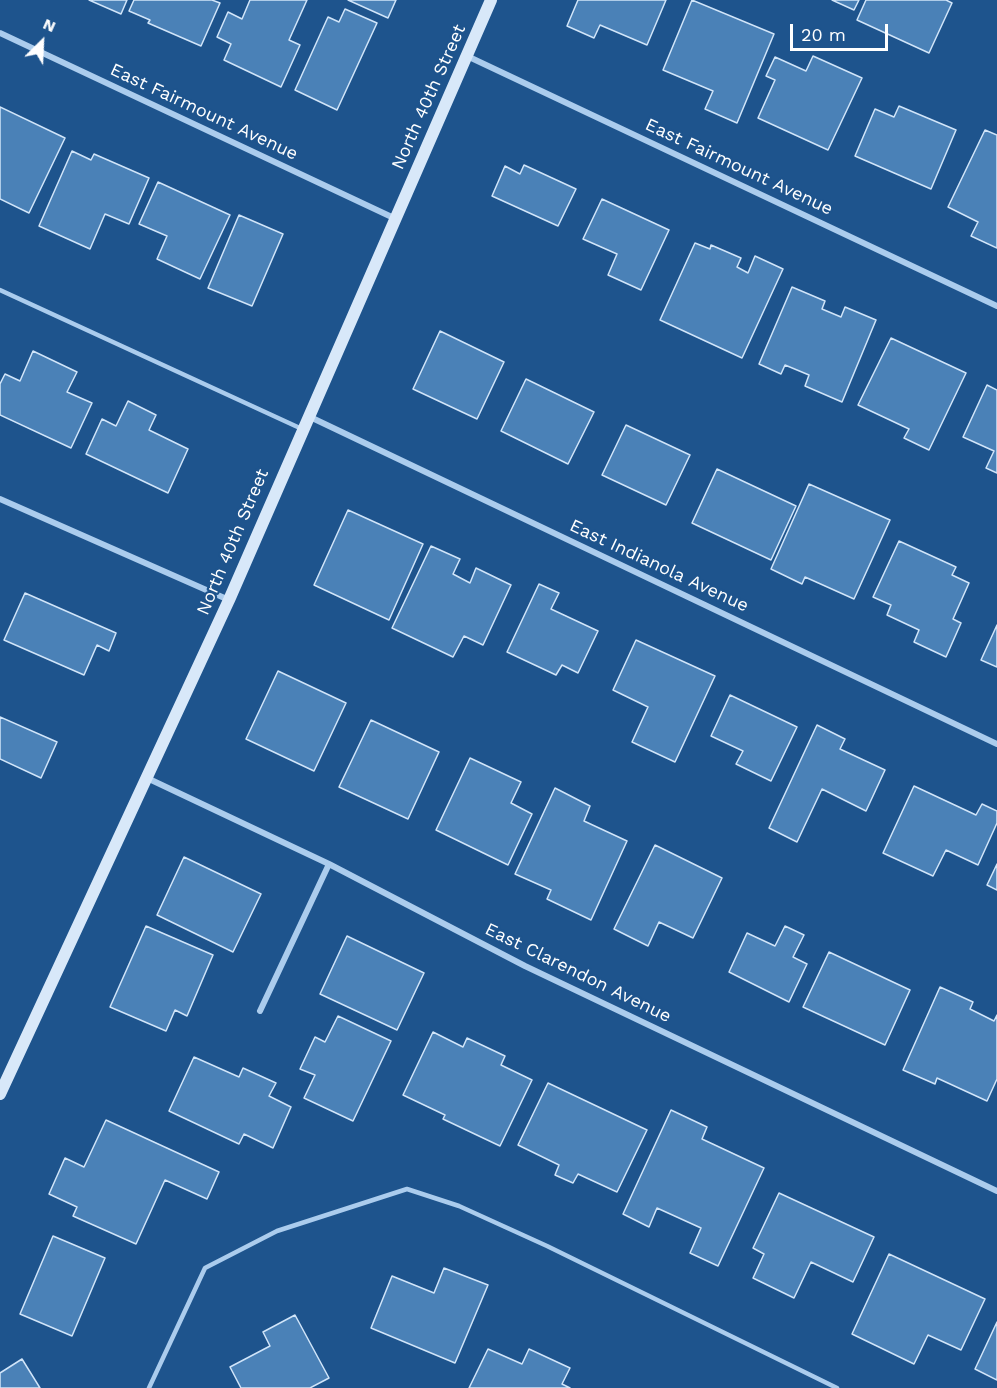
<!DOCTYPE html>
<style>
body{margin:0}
#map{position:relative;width:997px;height:1388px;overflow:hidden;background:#1e548d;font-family:"Work Sans",sans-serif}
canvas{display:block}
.north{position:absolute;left:12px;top:12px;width:60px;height:60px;-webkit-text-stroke:4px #1e548d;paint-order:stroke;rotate:24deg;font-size:16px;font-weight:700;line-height:24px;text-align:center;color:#fff}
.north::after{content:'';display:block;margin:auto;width:21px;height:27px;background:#fff;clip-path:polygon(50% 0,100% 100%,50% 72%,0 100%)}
.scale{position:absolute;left:790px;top:24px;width:98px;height:27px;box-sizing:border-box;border:3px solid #fff;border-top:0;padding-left:8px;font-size:18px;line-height:21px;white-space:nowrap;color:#fff;-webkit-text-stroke:4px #1e548d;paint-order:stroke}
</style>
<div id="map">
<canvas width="997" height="1388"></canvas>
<div class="north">N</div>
<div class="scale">20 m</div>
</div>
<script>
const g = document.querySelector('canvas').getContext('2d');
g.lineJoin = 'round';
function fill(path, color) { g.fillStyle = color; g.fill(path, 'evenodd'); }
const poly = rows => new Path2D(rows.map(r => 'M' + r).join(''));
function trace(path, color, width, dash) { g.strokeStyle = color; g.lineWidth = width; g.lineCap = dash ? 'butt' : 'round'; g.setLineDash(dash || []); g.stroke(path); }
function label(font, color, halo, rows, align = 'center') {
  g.font = font + ' "Work Sans",sans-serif'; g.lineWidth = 4.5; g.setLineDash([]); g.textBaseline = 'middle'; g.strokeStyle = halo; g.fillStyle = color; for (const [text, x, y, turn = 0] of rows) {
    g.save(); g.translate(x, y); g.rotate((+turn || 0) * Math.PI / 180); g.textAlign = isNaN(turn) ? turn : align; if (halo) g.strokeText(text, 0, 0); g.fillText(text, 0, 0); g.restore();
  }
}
const building = poly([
 [89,0,127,0,121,14,89,0],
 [134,0,212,0,220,3,201,46,148,23,150,20,129,11,134,0],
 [250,0,307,0,289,40,300,45,281,87,224,60,231,44,217,37,228,12,242,19,250,0],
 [348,0,396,0,388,18,348,0],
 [578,0,666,0,647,45,600,25,594,38,567,26,578,0],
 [692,0,774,34,737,123,705,109,713,91,663,70,692,0],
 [832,0,859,0,854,10,832,0],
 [866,0,946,0,952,3,929,53,857,20,866,0],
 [345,9,377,23,337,110,295,90,328,17,339,22,345,9],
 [813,56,862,78,828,150,758,118,775,80,766,76,775,57,806,71,813,56],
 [899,106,956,130,931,189,855,156,875,109,894,117,899,106],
 [0,107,65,138,29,213,0,199,0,107],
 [985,130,997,135,997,248,971,236,978,222,948,207,985,130],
 [72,151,91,160,94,154,149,178,129,224,105,214,90,249,39,226,72,151],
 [524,165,576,189,558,226,492,196,505,166,520,174,524,165],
 [158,182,230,215,200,279,157,259,167,236,139,224,158,182],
 [602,199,669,230,641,290,608,275,617,254,583,239,602,199],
 [239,215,283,234,252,306,208,288,239,215],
 [695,243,710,249,711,245,741,258,737,267,748,273,755,256,783,269,742,358,660,320,695,243],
 [792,287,825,301,822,309,841,317,845,307,876,320,842,402,805,386,809,375,785,365,781,374,759,364,792,287],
 [440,331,504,362,477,419,413,389,440,331],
 [891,338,966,373,929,450,904,438,909,429,858,405,891,338],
 [33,351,77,372,67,392,92,403,71,448,0,415,0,384,5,374,20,381,33,351],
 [526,379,594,412,568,464,501,431,526,379],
 [987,385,997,390,997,473,986,468,994,451,963,437,987,385],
 [128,401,156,415,149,430,188,449,168,493,86,454,102,419,116,426,128,401],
 [626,425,690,455,666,505,602,475,626,425],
 [717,469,796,506,771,560,692,523,717,469],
 [809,484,890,520,854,599,805,577,802,584,771,569,809,484],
 [348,510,423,544,389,620,314,585,348,510],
 [899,541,956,567,952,575,969,583,953,619,961,623,946,657,914,642,919,630,887,615,891,605,873,597,899,541],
 [431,546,460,559,453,574,470,583,476,568,511,585,483,645,464,636,453,657,392,628,431,546],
 [539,584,559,593,551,609,598,631,578,673,562,665,556,675,507,652,539,584],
 [25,593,116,633,109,651,97,645,84,675,4,640,25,593],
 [997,625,997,667,981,660,997,625],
 [636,640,715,676,675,762,632,742,648,707,613,690,636,640],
 [278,671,346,703,314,771,246,739,278,671],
 [730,695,797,727,771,781,736,764,743,751,711,736,730,695],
 [0,717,57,742,41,778,0,759,0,717],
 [371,720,439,752,408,819,339,787,371,720],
 [817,725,845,739,840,749,885,770,866,811,822,789,797,842,769,828,817,725],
 [470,758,521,782,511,803,532,814,508,865,436,830,470,758],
 [914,786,976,815,982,804,997,811,997,823,978,865,946,850,933,876,883,853,914,786],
 [555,788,590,806,584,821,627,841,591,920,547,899,551,890,515,874,555,788],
 [655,845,722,878,693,938,659,922,648,946,614,929,655,845],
 [184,857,261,894,233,952,157,915,184,857],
 [997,864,997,890,987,885,997,864],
 [146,926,213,955,187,1016,175,1010,166,1031,110,1007,146,926],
 [785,926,804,935,793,957,807,964,789,1002,729,972,747,933,775,946,785,926],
 [347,936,424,973,397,1030,320,994,347,936],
 [829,952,910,990,885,1045,803,1007,829,952],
 [940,987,973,1002,970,1009,994,1021,997,1015,997,1079,987,1101,937,1078,935,1084,903,1070,940,987],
 [338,1016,391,1041,353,1121,304,1098,315,1075,300,1069,315,1037,325,1042,338,1016],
 [433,1032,463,1047,467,1038,505,1056,501,1065,532,1080,500,1146,443,1119,445,1115,403,1095,433,1032],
 [194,1057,239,1077,243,1068,276,1083,269,1096,291,1107,273,1148,244,1134,239,1144,169,1111,194,1057],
 [548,1083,647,1130,617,1192,578,1174,573,1183,555,1175,559,1165,518,1145,548,1083],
 [671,1110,707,1127,702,1139,764,1168,718,1266,690,1253,701,1228,657,1208,649,1227,623,1214,671,1110],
 [106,1120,219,1172,207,1199,165,1180,136,1244,73,1216,77,1207,49,1194,65,1158,84,1167,106,1120],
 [779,1193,874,1237,853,1282,811,1262,794,1298,753,1278,764,1254,753,1248,779,1193],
 [53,1236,105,1258,72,1336,20,1314,53,1236],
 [889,1254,985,1299,961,1350,928,1335,914,1364,852,1334,889,1254],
 [444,1268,488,1285,455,1363,371,1328,392,1276,434,1293,444,1268],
 [295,1315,329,1378,310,1388,241,1388,230,1367,270,1346,263,1332,295,1315],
 [997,1322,997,1380,975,1369,997,1322],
 [488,1349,522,1364,529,1349,570,1368,562,1384,570,1388,469,1388,488,1349],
 [22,1359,40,1388,0,1388,0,1373,22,1359]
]);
fill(building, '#4a81b7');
trace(building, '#d1e5f9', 1.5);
trace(poly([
 [0,290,302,429],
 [149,1388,205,1268,277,1231,407,1189,459,1206,547,1246,837,1388]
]), '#abcced', 4.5);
trace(poly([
 [0,33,396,219],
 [467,56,997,306],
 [308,416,997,744],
 [0,499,229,600],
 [147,778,329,864,525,966,997,1191],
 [260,1011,329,864]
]), '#abcced', 6);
trace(poly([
 [0,1094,229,600,491,0]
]), '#d8e8f9', 12);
label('18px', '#fff', '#1e548d', [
 ["North 40th Street",429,97,-66],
 ["East Fairmount Avenue",204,112,25],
 ["East Fairmount Avenue",739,167,25],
 ["North 40th Street",233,542,-67],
 ["East Indianola Avenue",659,566,25],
 ["East Clarendon Avenue",578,973,26]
]);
</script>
